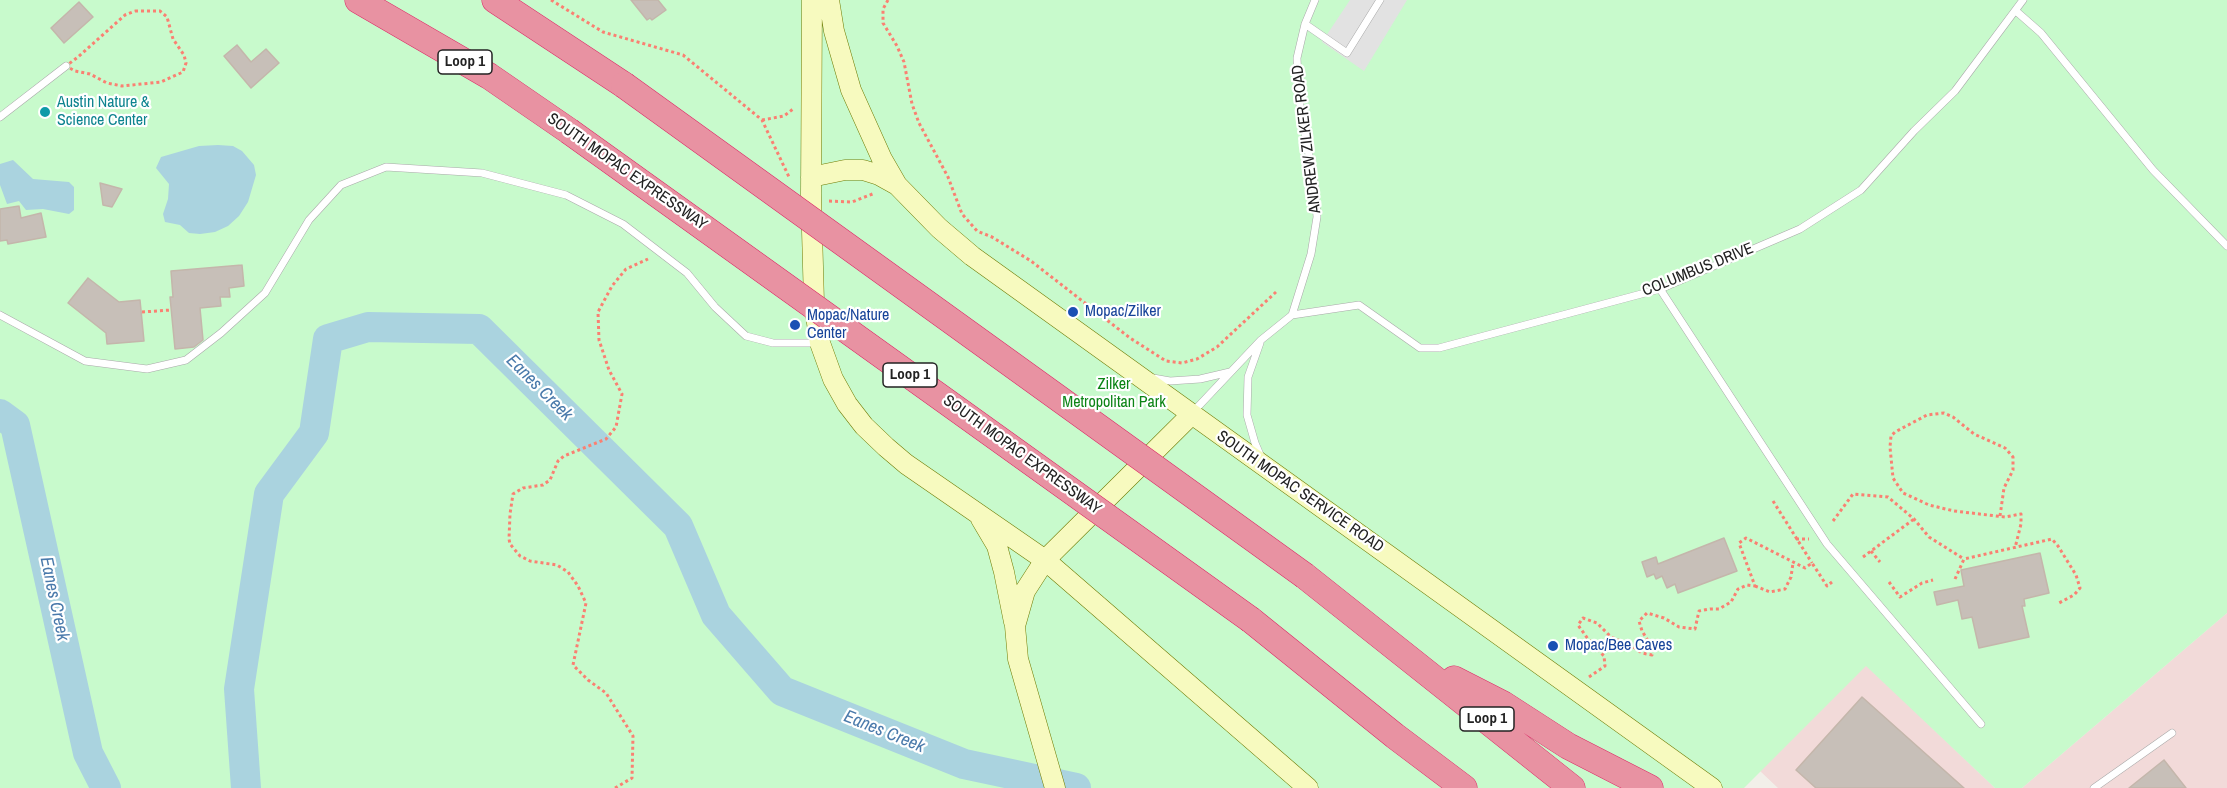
<!DOCTYPE html>
<style>
body{margin:0}
canvas{display:block;background:#f2efe9}
</style>
<canvas width="2227" height="788"></canvas>
<script>
const g = document.querySelector('canvas').getContext('2d');
g.lineJoin = 'round';
function fill(path, color) { g.fillStyle = color; g.fill(path, 'evenodd'); }
const poly = rows => new Path2D(rows.map(r => 'M' + r).join(''));
function trace(path, color, width, dash) { g.strokeStyle = color; g.lineWidth = width; g.lineCap = dash ? 'butt' : 'round'; g.setLineDash(dash || []); g.stroke(path); }
function label(font, color, halo, rows, align = 'center') {
  g.font = font + ' "Archivo Narrow",sans-serif'; g.lineWidth = 4.5; g.setLineDash([]); g.textBaseline = 'middle'; g.strokeStyle = halo; g.fillStyle = color; for (const [text, x, y, turn = 0] of rows) {
    g.save(); g.translate(x, y); g.rotate((+turn || 0) * Math.PI / 180); g.textAlign = isNaN(turn) ? turn : align; if (halo) g.strokeText(text, 0, 0); g.fillText(text, 0, 0); g.restore();
  }
}
fill(poly([
 [2227,613,2227,788,2022,788],
 [1866,665,1995,788,1778,788,1760,771]
]), '#f2dad9');
fill(poly([
 [0,0,2227,0,2227,613,2022,788,1995,788,1866,666,1744,788,0,788]
]), '#c8facc');
fill(poly([
 [1350,0,1407,0,1364,71,1322,42]
]), '#e2e2e2');
fill(poly([
 [218,145,233,146,242,151,254,165,256,175,248,202,239,216,228,226,215,232,200,234,189,233,180,225,165,222,163,214,168,199,169,184,156,168,161,157,199,146],
 [13,160,33,179,69,182,74,187,74,210,69,214,43,209,26,210,19,201,7,204,0,185,0,164]
]), '#aad3df');
trace(poly([
 [0,414,15,425,88,753,106,788],
 [246,788,239,689,269,494,314,433,328,339,368,327,479,329,678,526,716,615,782,691,964,764,1076,788]
]), '#aad3df', 30);
const building = poly([
 [631,0,658,0,666,10,652,20,650,18,647,20,631,0],
 [79,2,93,17,64,43,51,28,79,2],
 [237,45,251,62,266,49,279,63,251,88,224,56,237,45],
 [100,183,122,189,112,207,103,205,100,183],
 [19,206,21,218,41,213,46,237,8,244,7,240,0,241,0,209,19,206],
 [242,265,244,286,229,288,230,297,220,297,221,306,200,308,203,340,194,347,175,349,170,297,173,297,171,271,242,265],
 [88,278,119,302,140,300,144,341,107,344,106,333,68,303,88,278],
 [1724,538,1737,571,1678,593,1675,584,1667,588,1662,576,1656,579,1654,574,1647,577,1642,562,1656,557,1658,564,1724,538],
 [2040,553,2049,593,2024,599,2025,606,2022,606,2029,637,1979,648,1972,617,1962,619,1958,600,1937,605,1934,592,1964,586,1961,570,2040,553],
 [1862,697,1964,788,1816,788,1796,770,1862,697],
 [2164,760,2186,788,2129,788,2164,760]
]);
fill(building, '#c7bfb8');
trace(building, '#c4b6ab', 1.5);
const lane = poly([
 [2016,11,2041,33,2153,170,2227,246],
 [1305,24,1347,53,1380,0],
 [0,117,66,66],
 [1660,289,1827,544,1981,724],
 [0,315,85,361,147,369,186,360,221,333,265,293,309,220,341,185,386,167,482,173,566,195,623,224,687,273,715,307,746,336,773,343,817,343],
 [1292,315,1359,305,1420,348,1439,348,1660,289,1800,229,1861,190,1914,131,1955,91,2023,0],
 [1260,343,1248,377,1247,415,1255,443,1261,457],
 [1153,378,1170,381,1200,379,1230,372],
 [1193,412,1261,340,1292,315,1311,254,1317,217,1315,188,1299,100,1297,58,1305,24,1315,0],
 [2094,788,2172,733]
]);
const secondary = poly([
 [812,0,811,194,814,303,820,343,833,379,847,404,864,426,886,447,906,464,1045,560,1308,788],
 [829,0,834,31,851,90,882,159,897,185],
 [811,177,845,170,863,170,879,175,897,185,939,228,972,256,1712,788],
 [981,519,997,546,1004,572,1014,622],
 [1055,788,1018,659,1015,626,1025,591,1045,560,1191,415]
]);
const highway = poly([
 [358,0,489,76,569,131],
 [495,0,624,85],
 [1305,576,1572,788],
 [1251,620,1395,736,1464,788],
 [1454,679,1503,704,1568,746,1650,788]
]);
trace(lane, '#a9a9a9', 8);
trace(secondary, '#707d05', 21);
trace(highway, '#dc2a67', 27);
trace(poly([
 [551,0,603,32,683,55,762,120,789,177],
 [888,0,883,9,883,23,897,46,904,62,912,104,919,123,948,177,962,214,977,231,992,237,1031,261,1130,338,1166,361,1182,363,1197,359,1217,347,1276,292],
 [135,11,160,11,167,17,173,39,184,55,186,63,183,72,161,82,122,86,107,83,90,74,75,71,66,66,78,57,125,15,135,11],
 [762,120,784,116,793,109],
 [829,201,852,202,875,193],
 [142,312,171,310],
 [1773,501,1812,563],
 [2000,516,2004,488,2013,470,2013,457,2005,448,1974,434,1953,417,1944,413,1927,415,1895,432,1891,436,1890,447,1893,478,1903,493,1929,505,1954,511,2005,517,2021,514,2021,524,2015,548],
 [1833,521,1853,494,1888,497,1914,519,1929,537,1964,559],
 [1796,539,1809,539],
 [1871,551,1880,562],
 [1863,557,1914,519],
 [1955,579,1964,559,2052,539,2058,546,2076,575,2080,588,2074,595,2059,603],
 [1889,582,1900,597,1922,583,1933,580],
 [1755,586,1770,592,1785,589,1791,577,1793,563],
 [1589,677,1605,666,1604,656,1588,639,1578,625,1583,618,1597,623,1611,637,1632,646,1642,653,1652,655,1652,647,1642,631,1639,621,1647,613,1664,618,1679,627,1695,629,1699,611,1710,609,1719,609,1731,602,1738,589,1747,585,1755,586,1739,543,1746,538,1805,568,1812,563,1827,586,1832,582],
 [615,788,632,778,633,736,606,693,588,680,573,665,586,603,578,586,568,572,557,565,530,561,520,556,510,544,509,539,510,514,513,494,523,488,543,485,550,480,558,461,564,456,606,439,616,427,622,394,609,370,599,340,598,312,612,286,626,269,648,259]
]), '#fa8072', 3, [3, 3]);
trace(lane, '#fff', 7);
trace(secondary, '#f7fabf', 20);
trace(highway, '#e892a2', 26);
const highwayBridge = poly([
 [624,85,1305,576],
 [569,131,1251,620]
]);
trace(highwayBridge, '#dc2a67', 27, []);
trace(highwayBridge, '#e892a2', 26);
for (const [x, y, r, color] of [
 [45,112,6,"#0f9aa8"],
 [1073,312,6,"#1a4fb4"],
 [795,325,6,"#1a4fb4"],
 [1553,646,6,"#1a4fb4"]
]) { const dot = new Path2D(); dot.arc(x, y, r, 0, 2 * Math.PI); g.fillStyle = color; g.fill(dot); trace(dot, '#fff', 2); }
for (const [x, y, w] of [
 [465,62,54],
 [910,375,54],
 [1487,719,54]
]) { const box = new Path2D(); box.roundRect(x - w / 2, y - 12, w, 24, 4.5); g.fillStyle = '#fff'; g.fill(box); trace(box, '#222', 1.5); }
label('bold 15px', '#222', null, [
 ["Loop 1",465,62],
 ["Loop 1",910,375],
 ["Loop 1",1487,719]
]);
label('16px', '#0d838f', '#fff', [
 ["Austin Nature &",57,103],
 ["Science Center",57,121]
], 'left');
label('16px', '#222', '#fff', [
 ["ANDREW ZILKER ROAD",1307,139,-97],
 ["SOUTH MOPAC EXPRESSWAY",627,172,35],
 ["COLUMBUS DRIVE",1698,270,-22],
 ["SOUTH MOPAC EXPRESSWAY",1022,455,36],
 ["SOUTH MOPAC SERVICE ROAD",1300,492,35]
]);
label('16px', '#164399', '#fff', [
 ["Mopac/Zilker",1085,312],
 ["Mopac/Nature",807,316],
 ["Center",807,334],
 ["Mopac/Bee Caves",1565,646]
], 'left');
label('16px', '#0c8416', '#fff', [
 ["Zilker",1114,385],
 ["Metropolitan Park",1114,403]
]);
label('italic 18px', '#4a7aab', '#fff', [
 ["Eanes Creek",539,388,45],
 ["Eanes Creek",54,599,78],
 ["Eanes Creek",884,732,22]
]);
</script>
